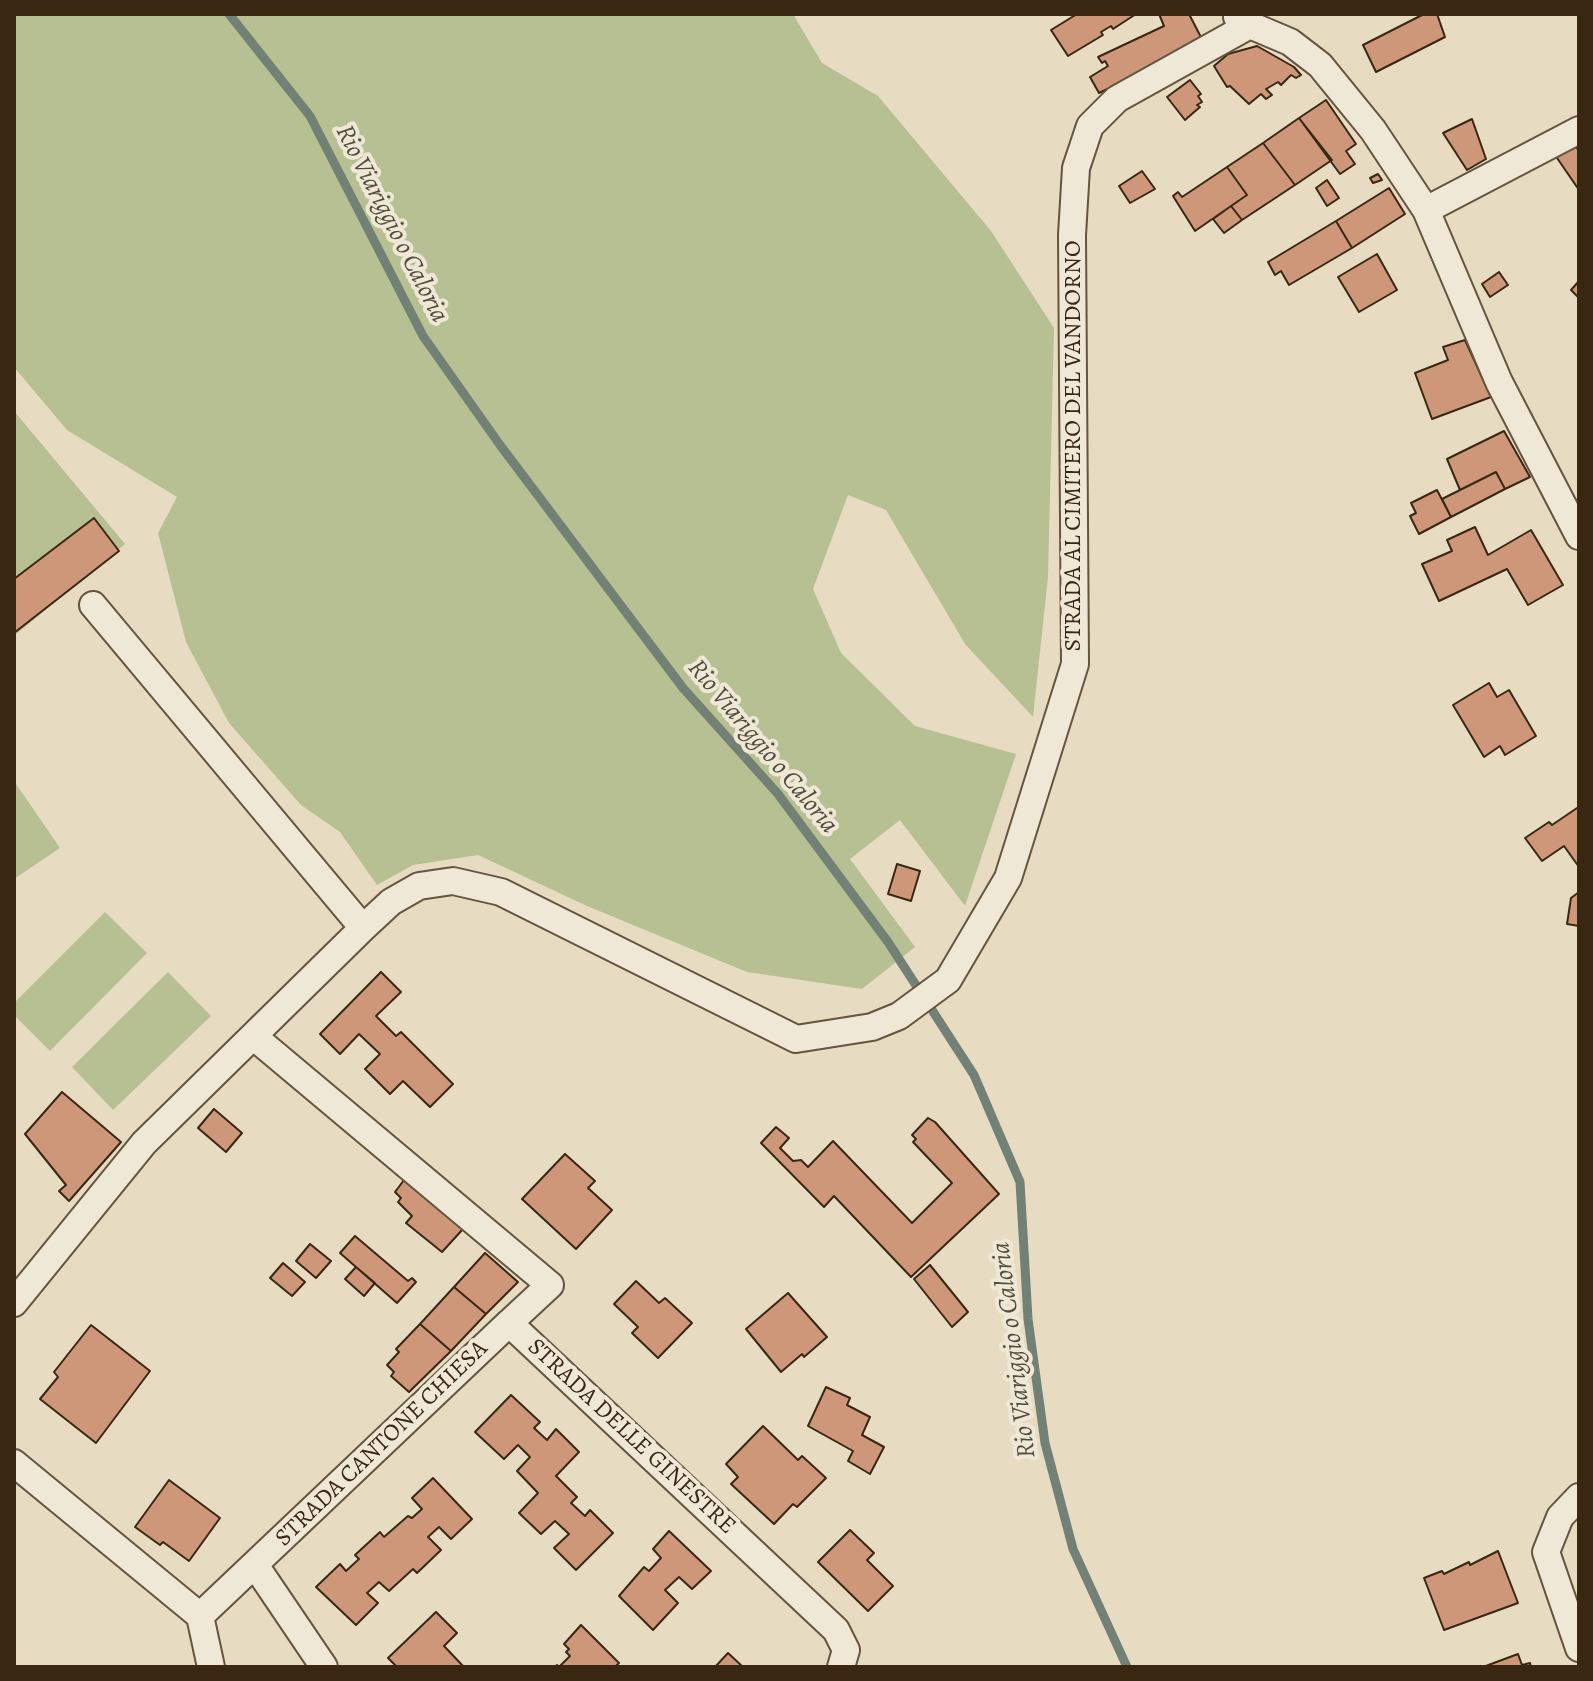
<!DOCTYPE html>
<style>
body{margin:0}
#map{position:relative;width:1593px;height:1681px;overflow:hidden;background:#e7dbc2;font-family:Alegreya,serif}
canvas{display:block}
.frame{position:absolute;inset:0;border:16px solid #3a2712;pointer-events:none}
</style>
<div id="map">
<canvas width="1593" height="1681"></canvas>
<div class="frame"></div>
</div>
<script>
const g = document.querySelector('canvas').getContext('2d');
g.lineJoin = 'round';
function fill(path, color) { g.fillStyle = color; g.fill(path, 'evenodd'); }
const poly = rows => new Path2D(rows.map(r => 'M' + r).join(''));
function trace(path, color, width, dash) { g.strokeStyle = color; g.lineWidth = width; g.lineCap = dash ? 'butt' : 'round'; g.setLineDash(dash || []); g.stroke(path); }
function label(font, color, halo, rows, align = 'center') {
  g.font = font + ' Alegreya,serif'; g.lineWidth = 8; g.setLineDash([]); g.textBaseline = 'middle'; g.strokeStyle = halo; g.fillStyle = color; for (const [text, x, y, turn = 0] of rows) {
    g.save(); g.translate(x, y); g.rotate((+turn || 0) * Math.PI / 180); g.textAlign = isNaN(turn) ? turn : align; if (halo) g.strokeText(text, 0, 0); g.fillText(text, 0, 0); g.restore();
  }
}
fill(poly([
 [14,14,793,14,822,63,878,96,991,231,1054,328,1048,577,1033,717,965,644,886,510,848,495,813,589,841,653,915,726,1016,754,965,906,900,820,850,859,915,947,862,989,747,972,587,906,478,855,413,865,377,885,340,832,301,805,229,723,186,642,158,533,177,497,67,430,14,367],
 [14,411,125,544,14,636],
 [14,781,60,848,14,879],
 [105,912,147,953,50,1051,14,1015,14,1003],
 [168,972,211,1016,113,1110,72,1067]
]), '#b7c092');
trace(poly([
 [229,14,310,116,423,336,500,445,683,688,778,794,888,942,974,1075,1020,1182,1028,1319,1045,1443,1073,1549,1127,1667]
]), '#728075', 9);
const building = poly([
 [1136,14,1113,29,1111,26,1101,32,1103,35,1068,56,1051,30,1077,14,1136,14],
 [1159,14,1189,14,1204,43,1099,93,1090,77,1108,66,1105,61,1102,63,1098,57,1164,26,1159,14],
 [1424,14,1437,14,1445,37,1376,72,1363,45,1424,14],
 [1257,46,1294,67,1301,75,1296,78,1291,75,1281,85,1278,82,1266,89,1272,95,1266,99,1261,94,1249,104,1230,86,1227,87,1214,66,1228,54,1257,46],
 [1190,80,1201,94,1198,96,1202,102,1197,105,1200,107,1185,120,1167,97,1190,80],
 [1326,100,1356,144,1346,151,1355,164,1340,174,1299,118,1326,100],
 [1299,118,1332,160,1295,185,1263,143,1299,118],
 [1472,119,1486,159,1467,170,1443,133,1472,119],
 [1263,143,1295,185,1242,220,1231,206,1247,195,1227,167,1263,143],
 [1574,144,1579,151,1579,190,1555,155,1574,144],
 [1227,167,1247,195,1195,231,1173,196,1178,192,1182,197,1227,167],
 [1142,171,1155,189,1130,203,1119,186,1142,171],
 [1378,174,1382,180,1373,183,1370,178,1378,174],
 [1327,180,1339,198,1327,206,1316,188,1327,180],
 [1389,188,1405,214,1352,248,1336,221,1389,188],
 [1231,206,1242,220,1224,233,1213,219,1231,206],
 [1336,221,1352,248,1289,285,1281,271,1275,275,1268,262,1336,221],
 [1377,254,1397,290,1359,312,1338,277,1377,254],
 [1499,272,1508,285,1490,297,1482,284,1499,272],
 [1579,281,1579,298,1571,290,1579,281],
 [1465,340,1491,397,1432,419,1415,373,1448,360,1443,347,1465,340],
 [1504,431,1530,477,1505,489,1496,472,1460,490,1447,459,1504,431],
 [1496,472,1505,489,1451,517,1442,499,1496,472],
 [1437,490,1451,517,1419,534,1410,516,1416,513,1411,503,1437,490],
 [94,518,119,551,14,633,14,579,94,518],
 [1475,527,1488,555,1531,530,1563,585,1528,605,1507,569,1439,601,1422,564,1452,551,1447,540,1475,527],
 [1489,683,1497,697,1509,690,1536,736,1505,755,1500,746,1484,757,1453,705,1489,683],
 [1577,808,1579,811,1579,867,1564,846,1542,861,1525,838,1549,822,1552,825,1577,808],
 [897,864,920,871,911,901,888,894,897,864],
 [1579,892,1579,926,1567,924,1571,898,1579,892],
 [381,972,401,992,376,1016,396,1036,401,1032,453,1084,430,1107,403,1081,390,1094,365,1069,380,1054,359,1034,340,1054,320,1034,381,972],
 [62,1092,121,1142,69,1201,59,1191,66,1185,25,1134,62,1092],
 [214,1109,242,1133,226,1152,198,1128,214,1109],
 [928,1118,935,1122,999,1194,911,1277,834,1196,824,1207,761,1143,776,1127,789,1138,780,1148,793,1161,801,1160,808,1167,833,1141,912,1223,952,1183,913,1142,916,1139,912,1135,928,1118],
 [565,1154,595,1181,588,1188,612,1210,576,1249,522,1199,565,1154],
 [404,1180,463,1229,442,1252,406,1223,412,1216,398,1202,401,1198,395,1192,404,1180],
 [355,1236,408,1281,412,1278,416,1282,397,1303,340,1253,355,1236],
 [310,1244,331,1261,316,1278,296,1261,310,1244],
 [485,1253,518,1282,486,1314,454,1287,485,1253],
 [283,1263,305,1282,292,1296,270,1278,283,1263],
 [930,1265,968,1312,952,1327,914,1279,930,1265],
 [356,1267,375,1283,364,1296,345,1279,356,1267],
 [636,1281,659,1303,665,1298,692,1323,658,1358,632,1333,638,1327,614,1304,636,1281],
 [454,1287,486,1314,451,1351,420,1324,454,1287],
 [788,1293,827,1337,804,1357,802,1354,781,1372,746,1329,788,1293],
 [420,1324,451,1351,409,1392,391,1376,394,1372,387,1365,399,1352,396,1349,420,1324],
 [91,1325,150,1371,96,1443,40,1399,58,1377,54,1372,91,1325],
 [826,1387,850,1398,847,1405,870,1417,862,1435,884,1447,870,1474,848,1461,853,1451,808,1426,826,1387],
 [511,1395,540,1422,534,1428,547,1440,556,1429,579,1452,556,1476,577,1497,571,1503,585,1516,590,1510,613,1533,576,1570,554,1548,569,1534,555,1521,541,1534,519,1513,538,1493,517,1471,530,1457,518,1445,504,1459,475,1432,511,1395],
 [763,1426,798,1460,802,1456,826,1478,797,1507,793,1504,774,1524,731,1484,738,1477,726,1464,763,1426],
 [433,1478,472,1519,451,1539,439,1527,428,1537,441,1550,417,1573,413,1569,389,1591,379,1582,367,1593,378,1603,356,1625,316,1587,340,1564,346,1571,359,1559,355,1555,380,1532,384,1537,408,1516,412,1518,422,1509,412,1498,433,1478],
 [169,1480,220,1518,189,1561,163,1542,160,1545,135,1527,169,1480],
 [850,1530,874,1553,867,1560,893,1586,868,1611,818,1562,850,1530],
 [669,1531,711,1571,692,1589,679,1577,665,1590,678,1603,653,1630,619,1596,644,1567,649,1571,661,1558,653,1549,669,1531],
 [1498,1551,1518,1603,1444,1630,1424,1578,1442,1571,1444,1574,1469,1562,1470,1565,1498,1551],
 [436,1612,457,1633,444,1646,464,1667,397,1667,388,1658,436,1612],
 [581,1625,619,1663,615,1667,554,1667,557,1665,559,1667,570,1656,566,1652,569,1649,564,1644,581,1625],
 [728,1653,743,1667,715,1667,728,1653],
 [1518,1654,1522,1665,1530,1663,1531,1667,1483,1667,1518,1654]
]);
fill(building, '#ce9779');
trace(building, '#3a2712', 2);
const minor = poly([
 [1237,17,1250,25,1290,42,1320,65,1373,130,1426,210,1499,382,1579,536],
 [1426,210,1579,130],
 [93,605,363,928],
 [253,1036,550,1285,509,1323,836,1630,846,1650,841,1667],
 [14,1303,144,1143,363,928,391,902,419,886,453,881,501,892,796,1039,872,1027,899,1016,948,980,1008,878,1075,664,1072,235,1076,168,1090,126,1117,99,1250,25],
 [14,1463,200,1616],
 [1579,1497,1560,1517,1546,1552,1579,1648],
 [255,1565,324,1667],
 [211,1667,200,1616,509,1323]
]);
trace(minor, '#65543e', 30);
trace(minor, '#efe8d7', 26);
label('24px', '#3a2712', '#efe8d7', [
 ["STRADA AL CIMITERO DEL VANDORNO",1074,446,-90],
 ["STRADA DELLE GINESTRE",631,1437,43],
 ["STRADA CANTONE CHIESA",382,1444,-44]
]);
label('italic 26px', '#514c3b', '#efe8d7', [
 ["Rio Viariggio o Caloria",391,224,63],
 ["Rio Viariggio o Caloria",762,747,50],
 ["Rio Viariggio o Caloria",1015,1350,-97]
]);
</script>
